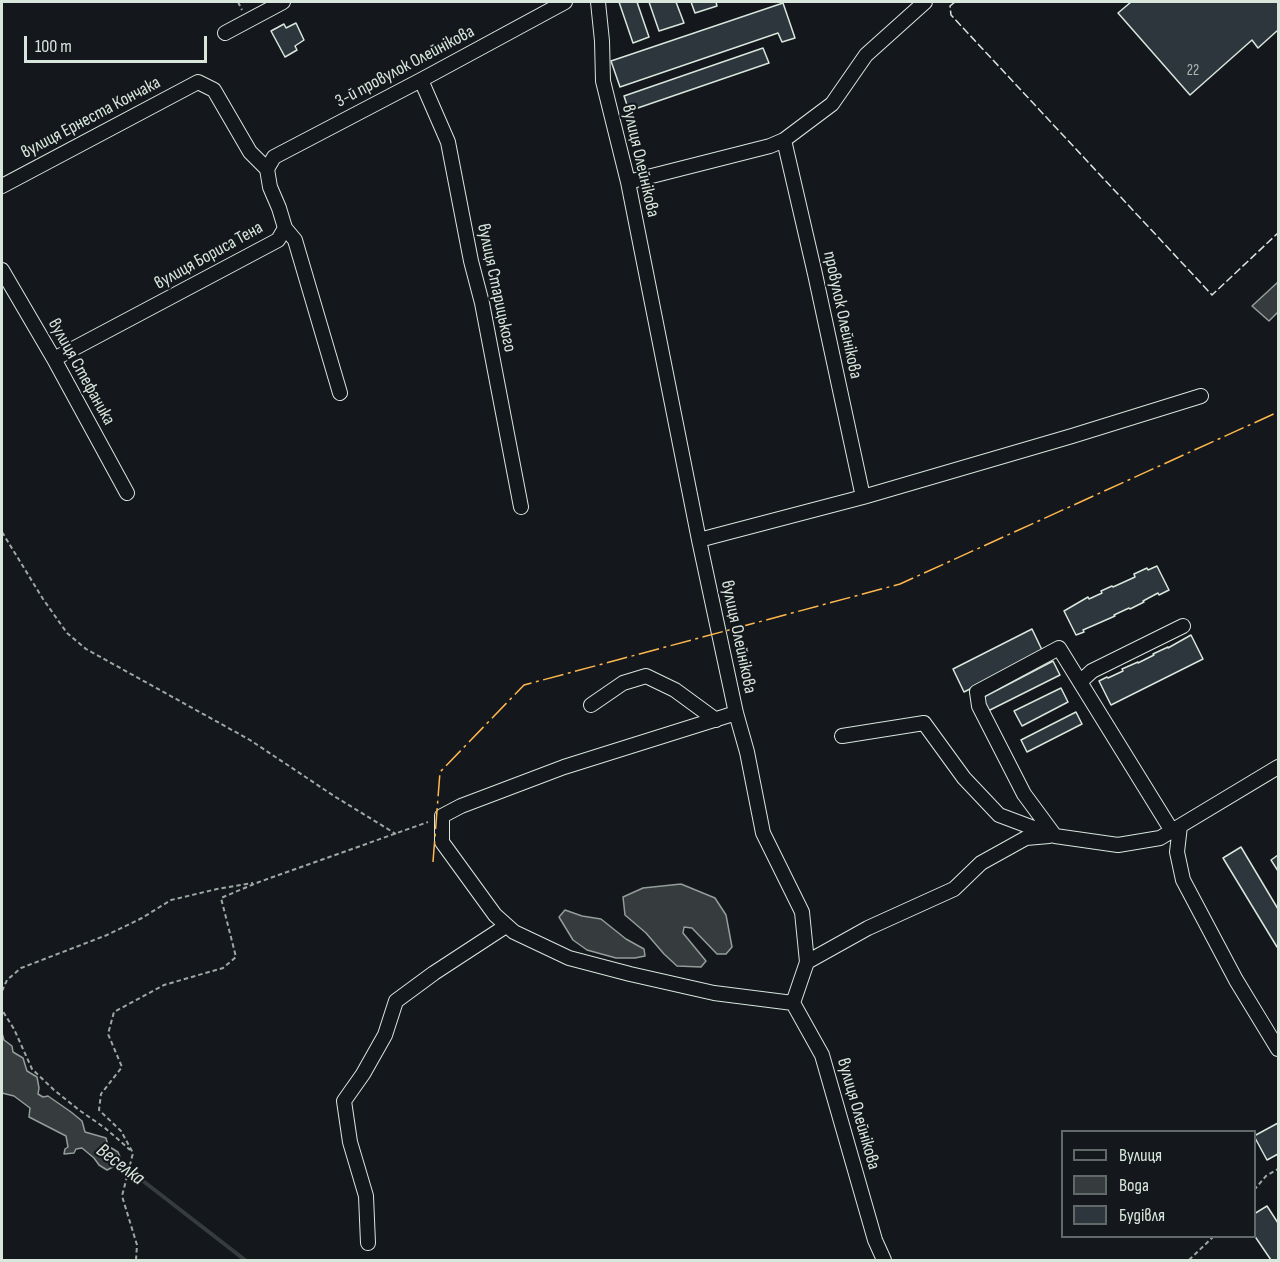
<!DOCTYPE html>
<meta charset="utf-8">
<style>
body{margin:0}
#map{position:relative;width:1280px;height:1262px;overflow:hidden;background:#14181c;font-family:"Sofia Sans Condensed",sans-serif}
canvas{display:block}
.frame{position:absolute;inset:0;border:3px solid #d8e6dc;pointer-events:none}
.legend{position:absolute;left:1061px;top:1130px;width:195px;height:108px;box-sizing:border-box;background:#14181c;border:2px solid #626a69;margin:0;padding:8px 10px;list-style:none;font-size:18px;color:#d8e6dc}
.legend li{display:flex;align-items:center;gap:12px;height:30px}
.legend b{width:30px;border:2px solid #626a69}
.scale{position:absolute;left:24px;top:36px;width:183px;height:27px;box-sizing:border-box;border:3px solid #d8e6dc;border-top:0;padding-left:8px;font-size:18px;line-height:21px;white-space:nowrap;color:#d8e6dc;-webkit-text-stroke:4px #14181c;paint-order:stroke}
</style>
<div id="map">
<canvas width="1280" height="1262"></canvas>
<div class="frame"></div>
<ul class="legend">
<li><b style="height:8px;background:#14181c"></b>Вулиця</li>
<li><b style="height:16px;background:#363b3e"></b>Вода</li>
<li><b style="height:16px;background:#2c363c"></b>Будівля</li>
</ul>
<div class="scale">100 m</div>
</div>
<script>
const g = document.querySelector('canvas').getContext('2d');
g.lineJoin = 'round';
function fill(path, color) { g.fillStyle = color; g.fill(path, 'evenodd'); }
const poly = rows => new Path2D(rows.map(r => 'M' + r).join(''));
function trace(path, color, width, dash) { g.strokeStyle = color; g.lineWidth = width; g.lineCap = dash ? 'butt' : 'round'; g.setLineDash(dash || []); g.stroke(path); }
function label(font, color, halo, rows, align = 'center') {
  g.font = font + ' "Sofia Sans Condensed",sans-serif'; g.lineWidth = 4.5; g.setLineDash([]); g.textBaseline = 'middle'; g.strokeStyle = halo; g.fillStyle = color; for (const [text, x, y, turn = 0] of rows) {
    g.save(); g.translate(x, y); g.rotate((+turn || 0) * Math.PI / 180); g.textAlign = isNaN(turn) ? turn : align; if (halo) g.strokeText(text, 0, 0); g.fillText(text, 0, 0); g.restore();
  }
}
const water = poly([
 [1278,282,1278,312,1269,321,1252,306,1278,282],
 [681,884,715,898,726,915,732,947,726,954,717,954,692,928,684,927,683,933,706,961,701,967,677,966,664,954,646,933,625,915,623,897,643,888,681,884],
 [565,910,582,916,601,919,626,939,644,949,645,956,635,958,616,958,587,950,573,940,559,917,565,910],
 [2,1033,4,1040,12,1046,13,1052,23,1058,27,1071,37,1077,39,1088,38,1094,43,1097,48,1096,71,1112,82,1121,85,1132,106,1138,108,1146,118,1152,120,1157,117,1165,107,1170,99,1165,94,1158,82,1148,76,1149,74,1153,64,1154,65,1149,68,1147,66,1136,29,1117,30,1108,14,1096,2,1093,2,1033]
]);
fill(water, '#363b3e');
trace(water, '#939e99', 1.5);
trace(poly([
 [116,1160,245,1260]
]), '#363b3e', 4);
const building = poly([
 [619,2,637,2,649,37,633,43,619,2],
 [649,2,676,2,684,23,659,31,649,2],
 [691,2,716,2,717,6,695,13,691,2],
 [1131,2,1278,2,1278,30,1258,48,1252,40,1190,95,1118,13,1131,2],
 [783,3,795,38,782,42,778,33,620,87,611,61,783,3],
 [296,23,304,40,295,46,297,50,285,57,271,31,284,24,286,28,296,23],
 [763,48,769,63,629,111,624,96,763,48],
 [1157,566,1169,590,1159,595,1158,593,1143,601,1144,602,1130,609,1129,608,1114,615,1115,616,1083,630,1084,632,1076,635,1064,611,1088,597,1089,599,1102,593,1101,591,1112,586,1113,587,1135,577,1134,574,1147,568,1148,570,1157,566],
 [1032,629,1043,652,964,692,953,669,1032,629],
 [1191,635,1203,659,1111,705,1099,681,1107,677,1108,678,1123,671,1122,669,1138,662,1138,663,1154,655,1153,654,1168,647,1168,648,1191,635],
 [1053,661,1060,675,988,711,982,698,1053,661],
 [1061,688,1068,702,1022,726,1014,711,1061,688],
 [1076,712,1082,724,1027,752,1021,740,1076,712],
 [1241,847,1278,909,1278,946,1277,947,1223,858,1241,847],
 [1278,855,1278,871,1271,860,1278,855],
 [1278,1123,1278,1154,1267,1160,1254,1136,1278,1123],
 [1267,1206,1278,1223,1278,1260,1271,1260,1254,1235,1254,1214,1267,1206]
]);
fill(building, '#2c363c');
trace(building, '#d8e6dc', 1.5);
const minor = poly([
 [598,2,602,41,603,81,628,182,699,540,736,713,747,752,763,833,802,912,807,962,793,1003,822,1055,875,1240,884,1260],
 [225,33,283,2],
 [421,80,448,142,471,261,482,303,521,507],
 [784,140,815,274,863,497],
 [267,169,274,157,421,80,565,2],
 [628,182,770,146,784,140,832,104,866,55,925,2],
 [2,186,198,82,214,90,250,152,267,169,270,187,279,208,285,228,278,240,54,359],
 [285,228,295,240,340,393],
 [2,270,54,359,127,493],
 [699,540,863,497,1072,436,1201,396],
 [1080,682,1092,671,1183,626],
 [591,705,623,683,646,676,675,690,716,720],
 [736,713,564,767,461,806,442,816,442,842,495,915,514,932,569,958,630,974,714,993,793,1003],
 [842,736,924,723,964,778,999,815,1055,836,1118,845,1160,838,1278,767],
 [1180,826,1177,852,1183,880,1236,980,1278,1049],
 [1055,836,1024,794,979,706,977,692,1059,648,1172,831],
 [807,962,868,928,954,889,981,863,1026,838,1049,836],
 [368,1243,366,1196,350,1142,344,1101,363,1074,385,1035,396,1001,434,973,506,926]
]);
trace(minor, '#d8e6dc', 16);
trace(poly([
 [238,2,242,10],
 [2,532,43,599,67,633,86,649,250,740,334,796,396,834],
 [2,991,7,980,21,968,107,935,142,918,171,900,217,889,253,883],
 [2,1005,2,1010,14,1029,32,1069,54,1090,79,1110,105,1128,120,1141,130,1150],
 [1254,1190,1266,1176,1278,1169],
 [136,1260,137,1245,122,1196,133,1153,121,1131,99,1110,101,1094,122,1067,108,1034,114,1012,164,985,223,968,236,957,221,898,259,882,428,822],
 [1189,1260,1214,1236]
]), '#9da8a2', 2, [4.5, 3]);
trace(minor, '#14181c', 14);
trace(poly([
 [955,2,950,6,951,15,1212,295,1278,233]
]), '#d8e6dc', 1.5, [8, 3]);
trace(poly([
 [433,862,440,772,524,685,900,584,1278,412]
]), '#ffb74d', 1.5, [21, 4.5, 3, 4.5]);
label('15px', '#adbab4', null, [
 ["22",1193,71]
]);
label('18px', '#d8e6dc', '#14181c', [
 ["3-й провулок Олейнікова",405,67,-28],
 ["вулиця Ернеста Кончака",91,118,-28],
 ["вулиця Олейнікова",640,161,77],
 ["вулиця Бориса Тена",209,256,-29],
 ["вулиця Старицького",496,288,78],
 ["провулок Олейнікова",842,315,78],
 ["вулиця Стефаника",81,372,61],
 ["вулиця Олейнікова",738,637,78],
 ["вулиця Олейнікова",858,1114,74]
]);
label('italic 20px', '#d8e6dc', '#14181c', [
 ["Веселка",120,1165,37]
]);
</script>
